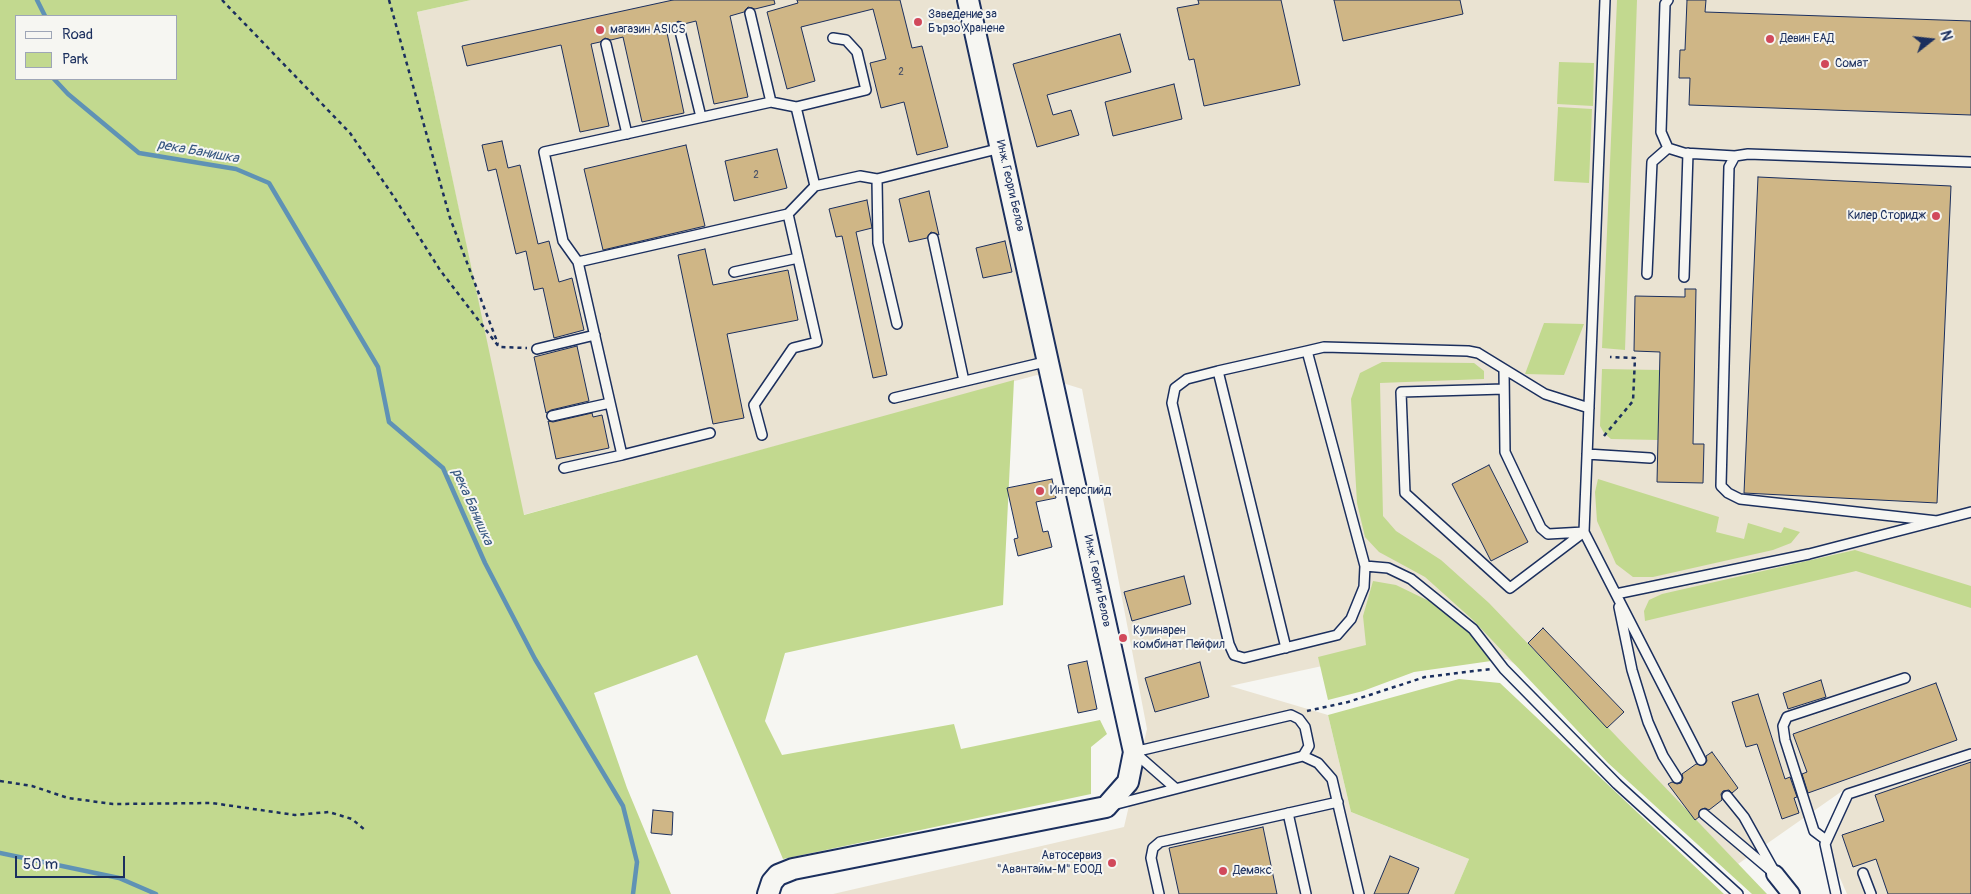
<!DOCTYPE html>
<meta charset="utf-8">
<style>
body{margin:0}
#map{position:relative;width:1971px;height:894px;overflow:hidden;background:#f6f6f2;font-family:Pangolin,sans-serif}
canvas{display:block}
.legend{position:absolute;left:15px;top:15px;width:162px;height:65px;box-sizing:border-box;background:#f6f6f2;border:1px solid #9ea6b7;margin:0;padding:6px 9px;list-style:none;font-size:15px;color:#1b2f5e}
.legend li{display:flex;align-items:center;gap:10px;height:25px}
.legend b{width:25px;border:1px solid #9ea6b7}
.north{position:absolute;left:1906px;top:15px;width:50px;height:50px;-webkit-text-stroke:4px #f6f6f2;paint-order:stroke;rotate:74deg;font-size:14px;font-weight:700;line-height:20px;text-align:center;color:#1b2f5e}
.north::after{content:'';display:block;margin:auto;width:18px;height:22px;background:#1b2f5e;clip-path:polygon(50% 0,100% 100%,50% 72%,0 100%)}
.scale{position:absolute;left:15px;top:856px;width:110px;height:22px;box-sizing:border-box;border:2px solid #1b2f5e;border-top:0;padding-left:6px;font-size:15px;line-height:18px;white-space:nowrap;color:#1b2f5e;-webkit-text-stroke:4px #f6f6f2;paint-order:stroke}
</style>
<div id="map">
<canvas width="1971" height="894"></canvas>
<ul class="legend">
<li><b style="height:6px;background:#f6f6f2"></b>Road</li>
<li><b style="height:14px;background:#c2d98f"></b>Park</li>
</ul>
<div class="north">N</div>
<div class="scale">50 m</div>
</div>
<script>
const g = document.querySelector('canvas').getContext('2d');
g.lineJoin = 'round';
function fill(path, color) { g.fillStyle = color; g.fill(path, 'evenodd'); }
const poly = rows => new Path2D(rows.map(r => 'M' + r).join(''));
function trace(path, color, width, dash) { g.strokeStyle = color; g.lineWidth = width; g.lineCap = dash ? 'butt' : 'round'; g.setLineDash(dash || []); g.stroke(path); }
function label(font, color, halo, rows, align = 'center') {
  g.font = font + ' Pangolin,sans-serif'; g.lineWidth = 4; g.setLineDash([]); g.textBaseline = 'middle'; g.strokeStyle = halo; g.fillStyle = color; for (const [text, x, y, turn = 0] of rows) {
    g.save(); g.translate(x, y); g.rotate((+turn || 0) * Math.PI / 180); g.textAlign = isNaN(turn) ? turn : align; if (halo) g.strokeText(text, 0, 0); g.fillText(text, 0, 0); g.restore();
  }
}
fill(poly([
 [471,0,1971,0,1971,751,1845,789,1738,864,1607,728,1507,659,1491,661,1470,634,1230,686,1328,715,1351,812,1469,859,1454,894,833,894,1124,827,1147,729,1082,389,1037,375,523,515,417,12],
 [1971,753,1971,894,1847,894,1825,844,1848,794]
]), '#eae3d2');
fill(poly([
 [0,0,471,0,417,12,524,515,1014,380,1003,605,785,653,765,721,782,755,954,724,961,749,1100,720,1107,734,1091,747,1091,794,783,859,697,655,594,693,627,788,671,894,0,894],
 [16,16,176,16,176,79,16,79],
 [1617,0,1637,0,1625,350,1602,348],
 [1559,62,1594,63,1593,106,1557,104],
 [1558,107,1592,109,1589,183,1554,181],
 [1544,323,1584,324,1564,375,1525,374],
 [1382,362,1474,363,1484,371,1484,379,1380,383,1383,516,1396,531,1441,560,1489,603,1767,894,1752,894,1608,763,1473,620,1425,577,1379,552,1365,537,1357,503,1351,399,1360,373],
 [1602,369,1660,370,1658,440,1611,439,1604,433,1600,426],
 [1598,479,1719,517,1716,532,1744,539,1748,523,1781,533,1784,527,1800,532,1791,543,1773,550,1653,577,1633,577,1616,564,1597,521,1595,492],
 [1855,550,1971,586,1971,608,1856,571,1645,621,1644,611,1649,600,1662,594],
 [1373,581,1396,585,1429,601,1470,634,1491,661,1414,672,1363,691,1328,700,1318,657,1366,645,1363,616],
 [1459,679,1500,683,1724,894,1454,894,1469,859,1351,812,1328,715]
]), '#c2d98f');
trace(poly([
 [37,0,45,16],
 [54,79,68,94,139,153,236,169,269,183,378,367,389,422,443,468,485,563,535,659,623,806,637,862,633,894],
 [0,853,119,878,156,894]
]), '#5f92b5', 4.5);
const building = poly([
 [673,0,774,0,775,4,755,9,748,7,744,12,730,16,748,97,714,104,696,21,684,24,678,21,673,26,666,28,684,113,642,122,623,37,611,40,605,38,600,42,591,44,609,126,580,132,561,45,467,66,462,46,673,0],
 [797,0,900,0,912,48,922,46,948,147,917,155,904,102,881,108,870,63,886,59,873,9,801,27,815,81,787,89,767,12,798,3,797,0],
 [1198,0,1281,0,1300,85,1204,106,1194,59,1189,60,1177,8,1199,4,1198,0],
 [1334,0,1460,0,1463,14,1343,41,1334,0],
 [1687,0,1706,0,1705,12,1971,21,1971,115,1689,105,1690,78,1679,78,1680,50,1685,50,1687,0],
 [1120,34,1131,72,1047,95,1053,115,1071,110,1079,135,1037,147,1013,64,1120,34],
 [1174,84,1182,119,1113,136,1105,102,1174,84],
 [502,141,508,168,520,165,538,244,549,241,559,282,572,278,584,330,554,338,543,288,534,290,526,251,516,254,496,169,488,171,482,145,502,141],
 [686,145,705,226,603,250,584,169,686,145],
 [777,149,787,188,734,201,725,161,777,149],
 [1758,177,1951,186,1937,503,1744,493,1758,177],
 [929,191,939,235,931,232,927,238,909,242,899,199,929,191],
 [867,200,872,228,856,232,887,375,873,378,842,236,836,237,829,209,867,200],
 [1005,241,1012,272,983,278,976,248,1005,241],
 [705,249,713,285,788,270,798,320,727,334,744,418,713,424,678,255,705,249],
 [1685,289,1696,289,1693,444,1704,444,1703,483,1657,482,1660,352,1634,351,1635,296,1685,297,1685,289],
 [577,346,589,401,551,410,546,413,534,357,577,346],
 [592,413,593,417,602,415,609,448,556,459,548,421,553,422,592,413],
 [1489,465,1528,542,1491,561,1452,484,1489,465],
 [1052,479,1056,498,1036,502,1043,532,1048,531,1052,547,1018,556,1014,539,1018,538,1007,488,1052,479],
 [1184,576,1191,604,1132,621,1124,592,1184,576],
 [1543,628,1624,712,1607,728,1528,643,1543,628],
 [1087,661,1097,709,1078,713,1068,665,1087,661],
 [1200,662,1209,697,1155,712,1145,678,1200,662],
 [1821,680,1826,697,1788,709,1783,693,1821,680],
 [1936,683,1957,740,1808,793,1802,774,1807,772,1793,734,1936,683],
 [1758,694,1785,779,1790,777,1797,797,1794,798,1799,813,1782,819,1757,744,1746,747,1732,702,1758,694],
 [1712,752,1738,788,1732,793,1729,790,1723,791,1721,794,1722,800,1709,810,1705,808,1700,810,1699,817,1695,820,1668,784,1672,782,1677,784,1681,783,1683,778,1682,774,1696,764,1704,765,1707,761,1706,756,1712,752],
 [1971,762,1971,894,1888,894,1876,859,1853,867,1842,835,1884,821,1875,795,1971,762],
 [653,810,673,812,672,835,651,833,653,810],
 [1263,827,1277,894,1179,894,1169,848,1263,827],
 [1390,856,1419,868,1408,894,1374,894,1390,856]
]);
fill(building, '#cfb686');
trace(building, '#1b2f5e', 1);
const service = poly([
 [1605,0,1584,532,1701,760],
 [1668,0,1665,4,1661,132,1668,148,1684,153,1735,156],
 [750,13,771,102],
 [679,27,701,117],
 [606,44,627,134],
 [796,107,866,90,857,52,846,40,833,38],
 [877,179,878,243,897,324],
 [933,238,964,381],
 [578,262,563,241,544,152,771,102,796,107,815,186],
 [734,272,798,258],
 [1647,274,1652,162,1668,148],
 [1684,277,1688,153],
 [537,349,595,335],
 [1307,351,1365,566,1364,587,1351,619,1337,635,1244,658,1234,655,1229,644,1172,403,1175,388,1187,379,1218,371,1307,351,1324,347,1468,351,1478,353,1545,394,1589,408],
 [1504,370,1505,452,1541,528,1548,534,1584,532],
 [1218,371,1286,648],
 [1504,389,1401,392,1405,493,1510,588,1584,532],
 [894,398,1049,361],
 [552,416,610,403],
 [710,433,622,455,578,262,788,214,815,186,860,176,877,179,1001,148],
 [762,435,754,405,793,348,817,342,788,214],
 [1587,454,1650,458],
 [564,468,622,455],
 [1937,521,1740,499,1728,493,1721,486,1729,167,1735,156,1748,154,1971,162],
 [1365,566,1388,568,1411,579,1473,629,1504,669,1617,784,1738,894],
 [1616,594,1809,554,1971,512],
 [1619,607,1632,670,1648,722,1663,756,1677,778],
 [1134,752,1291,715,1299,719,1305,727,1309,746,1303,756],
 [1134,752,1175,788],
 [1727,796,1744,817,1773,869],
 [1113,805,1303,756,1318,763,1332,779,1359,894],
 [1288,813,1306,894],
 [1704,814,1775,874],
 [1826,840,1814,831,1785,740,1783,726,1787,717,1905,678],
 [1863,873,1871,894],
 [1159,894,1151,858,1153,848,1160,842,1338,802],
 [1836,894,1825,844,1848,794,1971,754]
]);
const minor = poly([
 [1775,874,1791,894]
]);
const tertiary = poly([
 [768,894,772,882,778,875,793,869,1106,807,1128,782,1134,752,968,0]
]);
trace(service, '#1b2f5e', 12);
trace(minor, '#1b2f5e', 20);
trace(tertiary, '#1b2f5e', 24);
trace(poly([
 [222,0,350,133,394,197,440,270,499,347,527,348],
 [389,0,450,218,498,344],
 [1604,436,1633,401,1635,358,1610,357],
 [1307,711,1348,702,1425,677,1491,669],
 [0,781,32,786,68,798,113,804,212,803,295,815,329,812,352,819,365,830]
]), '#1b2f5e', 2.5, [4, 4]);
trace(service, '#f6f6f2', 9);
trace(minor, '#f6f6f2', 16);
trace(tertiary, '#f6f6f2', 20);
for (const [x, y, r, color] of [
 [918,22,5,"#d1495b"],
 [600,30,5,"#d1495b"],
 [1770,39,5,"#d1495b"],
 [1825,64,5,"#d1495b"],
 [1936,216,5,"#d1495b"],
 [1040,491,5,"#d1495b"],
 [1123,638,5,"#d1495b"],
 [1112,863,5,"#d1495b"],
 [1223,871,5,"#d1495b"]
]) { const dot = new Path2D(); dot.arc(x, y, r, 0, 2 * Math.PI); g.fillStyle = color; g.fill(dot); trace(dot, '#f6f6f2', 2); }
label('10px', '#485168', null, [
 ["2",901,72],
 ["2",756,175]
]);
label('12px', '#1b2f5e', '#f6f6f2', [
 ["Заведение за",928,15],
 ["Бързо Хранене",928,29],
 ["магазин ASICS",610,30],
 ["Девин ЕАД",1780,39],
 ["Сомат",1835,64],
 ["Килер Сторидж",1926,216,"right"],
 ["Интерспийд",1050,491],
 ["Кулинарен",1133,631],
 ["комбинат Пейфил",1133,645],
 ["Автосервиз",1102,856,"right"],
 ["\"Авантайм-М\" ЕООД",1102,870,"right"],
 ["Демакс",1233,871]
], 'left');
label('12px', '#1b2f5e', '#f6f6f2', [
 ["Инж. Георги Белов",1010,186,77],
 ["Инж. Георги Белов",1097,581,78]
]);
label('italic 14px', '#385882', '#f6f6f2', [
 ["река Банишка",198,152,10],
 ["река Банишка",472,507,66]
]);
</script>
